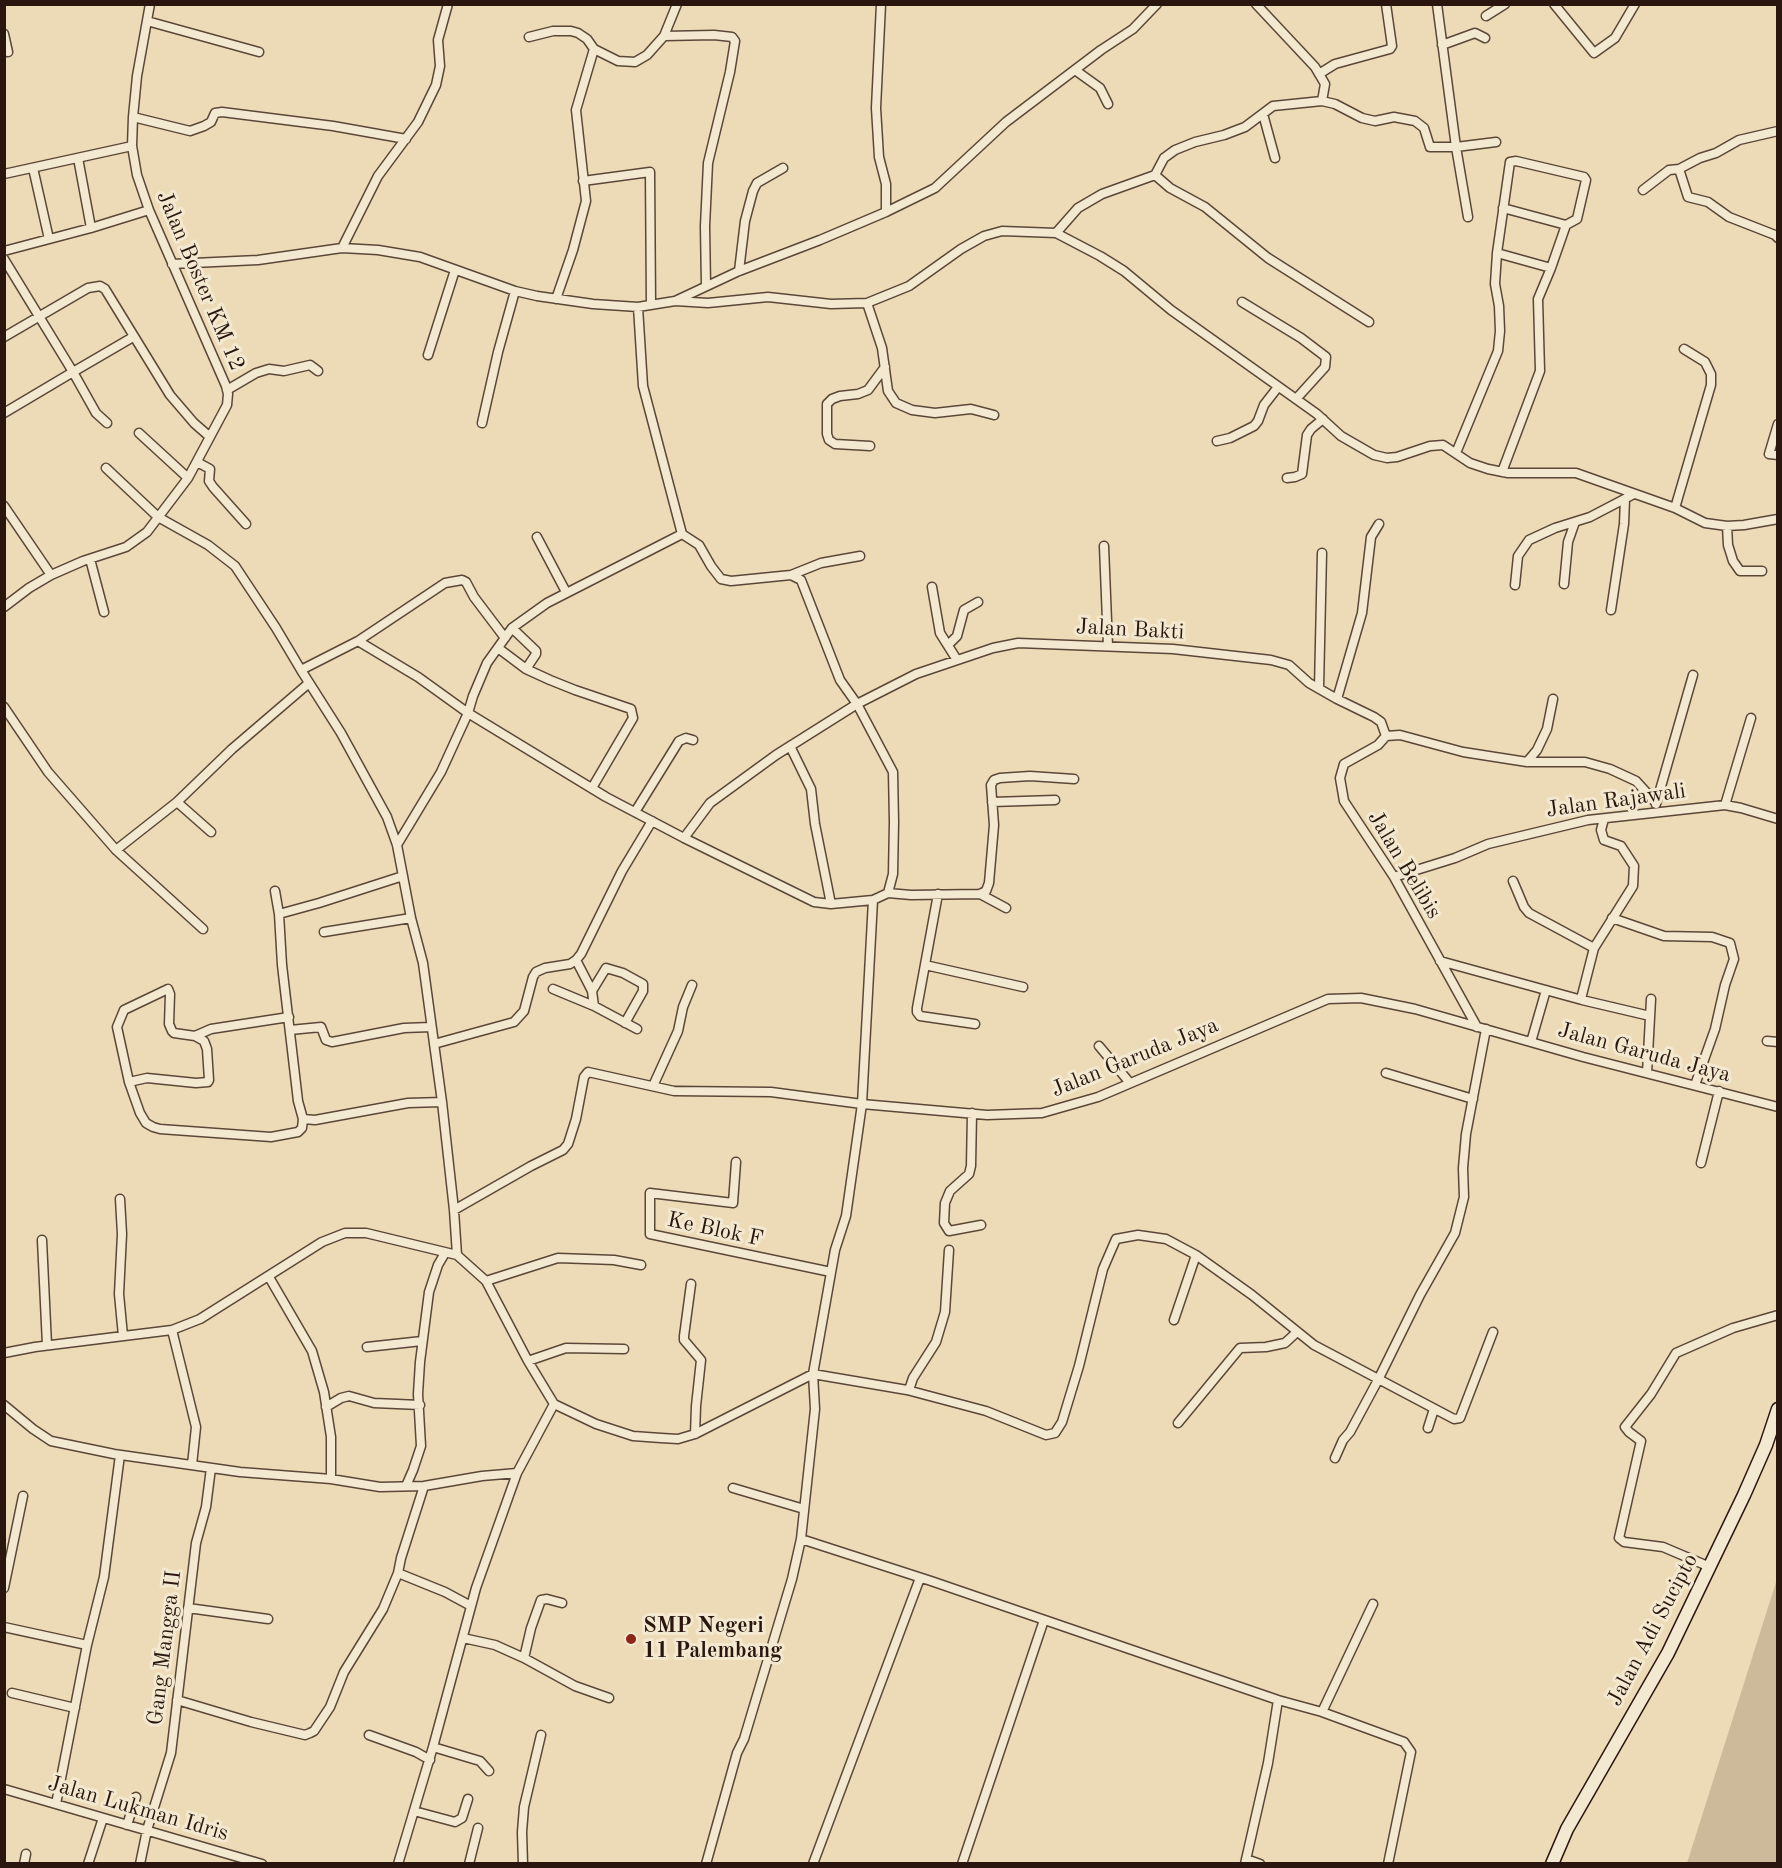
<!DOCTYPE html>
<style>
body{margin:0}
#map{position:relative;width:1782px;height:1868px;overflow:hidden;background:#eddbb7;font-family:"Old Standard TT",serif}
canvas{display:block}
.frame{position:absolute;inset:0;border:6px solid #2a160e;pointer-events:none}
</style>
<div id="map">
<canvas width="1782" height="1868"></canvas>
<div class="frame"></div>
</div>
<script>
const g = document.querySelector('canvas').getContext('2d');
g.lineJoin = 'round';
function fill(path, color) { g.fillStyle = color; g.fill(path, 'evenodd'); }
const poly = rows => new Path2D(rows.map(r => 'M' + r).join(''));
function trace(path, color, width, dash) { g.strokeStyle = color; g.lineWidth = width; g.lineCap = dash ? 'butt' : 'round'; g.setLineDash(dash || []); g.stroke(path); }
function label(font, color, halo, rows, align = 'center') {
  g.font = font + ' "Old Standard TT",serif'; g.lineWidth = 6; g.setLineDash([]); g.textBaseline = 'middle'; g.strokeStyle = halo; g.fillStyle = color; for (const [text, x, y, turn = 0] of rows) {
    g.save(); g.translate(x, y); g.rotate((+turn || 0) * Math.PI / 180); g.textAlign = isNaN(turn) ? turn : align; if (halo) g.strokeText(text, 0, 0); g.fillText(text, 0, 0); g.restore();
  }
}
fill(poly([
 [1777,1579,1777,1863,1687,1863]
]), '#ccba9a');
const street = poly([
 [881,4,876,108,879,157,886,184,886,212],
 [1256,4,1315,67,1325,84,1322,101],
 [1437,4,1456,147,1468,217],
 [1554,4,1594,53,1615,38,1635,4],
 [1486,16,1505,4],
 [147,21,259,52],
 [4,34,8,52],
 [664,36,714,35,732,37,735,41,730,72,708,163,705,226,706,286],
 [529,37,553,31,571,31,578,33,587,39,594,49],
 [1442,45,1475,33,1485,38],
 [1075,70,1100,88,1108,104],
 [1319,74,1335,64,1390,49,1392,46,1386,4],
 [1263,114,1275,158],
 [133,117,190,131,204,126,211,122,215,113,222,112,333,126,406,139],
 [78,158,91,228],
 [33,168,49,239],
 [1679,169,1688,197,1708,202,1729,217,1775,235,1778,238],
 [4,174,132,146],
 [1155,175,1170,188,1205,207,1268,258,1369,322],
 [583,181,650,172,651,305],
 [1643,190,1669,170,1679,169,1700,158,1716,153,1739,140,1778,131],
 [1503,208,1566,225],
 [1056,233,1078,208,1102,194,1155,175,1164,158,1175,150,1195,142,1224,135,1245,127,1273,106,1322,101,1335,104,1362,118,1375,121,1394,117,1415,121,1424,128,1430,147,1456,147,1496,142],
 [342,248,378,176,418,122,436,85,440,66,438,40,448,4],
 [4,251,91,228,149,210],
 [1497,253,1510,162,1516,161,1584,177,1586,180,1577,219,1566,225,1551,268],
 [4,259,73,372,4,413],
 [172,264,258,260,342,248,378,250,420,257,515,291,537,296,593,304,638,307,675,301,739,271,820,240,886,212,935,188,1006,122,1101,50,1133,29,1157,4],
 [739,271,745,221,753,191,757,183,783,168],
 [556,299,573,250,586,201,576,110,594,49,618,61,635,62,647,55,664,36,677,4],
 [675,301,708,303,768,297,831,304,867,303,909,286,961,249,984,236,1002,231,1056,233,1100,256,1124,271,1171,310,1317,414,1341,436,1374,455,1387,458,1397,457,1430,446,1443,445,1470,463,1488,469,1508,473,1576,473,1675,508],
 [1242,302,1301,338,1326,357,1325,367,1296,399],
 [867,303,882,348,888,391,896,403,912,410,935,413,971,409,994,415],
 [638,307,643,386,682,534],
 [4,337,88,288,100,286,105,289,170,395,194,423,210,437],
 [1684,349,1705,362,1711,374,1711,385,1675,508,1705,523,1727,526,1744,525,1778,519],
 [428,355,455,270],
 [227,390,256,373,269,369,284,371,310,365,318,371],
 [107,423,96,413,73,372,133,337],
 [482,423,498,352,515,291],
 [1778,424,1769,454,1778,455],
 [139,433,188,478],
 [1217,441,1230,438,1254,426,1258,421,1264,405,1278,387],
 [870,446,835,444,829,440,827,434,827,404,832,399,840,396,858,394,868,390,885,367],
 [1456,453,1498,351,1500,331,1499,306,1495,284,1497,253,1551,268,1538,299,1540,371,1502,472],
 [197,462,210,469,209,481,213,487,246,524],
 [1287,478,1295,477,1302,474,1307,435,1311,429,1323,419],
 [4,506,51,575],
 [1727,526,1728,545,1733,561,1740,571,1762,571],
 [537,537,566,592],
 [1104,546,1108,646],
 [90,559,104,612],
 [791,575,821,563,860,556],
 [1564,584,1568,542,1575,522],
 [1515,585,1518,556,1529,540,1555,528,1590,517,1634,494],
 [932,587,940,633,957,660],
 [4,607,29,588,51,575,83,561,126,547,147,532,188,478,227,405,228,394,226,386,149,210,137,175,132,146,133,117,137,76,150,4],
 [1611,610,1624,524,1625,499],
 [512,628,536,651,536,654,526,669],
 [358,641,445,583,462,580,466,582,474,597,505,638],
 [948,645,957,636,964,610,978,602],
 [498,648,526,669,550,680,575,690,631,709,633,718,592,788],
 [301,670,358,641,418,677,468,713,606,797,684,838,814,902,831,904,873,900],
 [1319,688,1322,553],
 [1337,699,1362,613,1371,537,1379,524],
 [4,707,48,772,116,850,203,929],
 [1386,736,1378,745,1344,764,1340,778,1344,801,1394,877,1477,1027],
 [1386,736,1400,735,1463,752,1527,762,1585,762,1610,769,1636,781,1656,803],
 [790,746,811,789,815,824,831,904],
 [1527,762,1537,750,1547,729,1553,699],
 [177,802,211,832],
 [992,802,1055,800],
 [1656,804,1693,675],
 [1725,805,1751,718],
 [635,812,679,741,686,738,693,740],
 [684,838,710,803,776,755,857,704,916,674,993,648,1018,643,1173,649,1271,660,1289,665,1309,683,1337,699,1374,717,1381,722,1386,736],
 [397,845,441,772,468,713,473,696,487,663,512,628,547,603,682,534,699,545,711,566,721,579,731,581,791,575,801,580,840,680,857,704,893,772,894,822,893,874,888,893,873,900,862,1104,846,1216,835,1250,813,1374,815,1409,801,1539,931,1581,1278,1700,1322,1712,1373,1604],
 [116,850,177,802,232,749,309,683],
 [403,876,319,903,279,914,282,965,298,1101,303,1119,315,1120,408,1103,442,1102],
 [1394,877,1455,858,1488,844,1588,820,1725,805,1741,808,1778,819],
 [1513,881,1524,907,1529,913,1594,948],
 [275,891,279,914],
 [888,893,911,895,980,894,986,891,989,883,994,825,991,785,994,780,1000,778,1030,776,1074,779],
 [938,894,917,1008,917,1012,920,1016,975,1024],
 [980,894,1006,908],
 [1612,918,1664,936,1712,937,1730,943,1734,959,1725,985,1715,1029,1695,1085],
 [324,932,411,918],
 [576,960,592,991,594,1006,637,1029],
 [1440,961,1582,1000,1650,1016],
 [925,965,1023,987],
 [553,989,594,1006],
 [592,991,606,968,623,973,643,984,643,991,625,1023],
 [1581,999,1594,948,1633,886,1634,866,1621,846,1604,840,1601,830,1604,819],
 [290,1030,321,1027,326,1040,332,1042,404,1028,431,1027],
 [195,1036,211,1029,289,1017],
 [1767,1041,1778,1042],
 [1531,1042,1546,990],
 [434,1044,514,1022,524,1011,533,977,536,972,545,968,570,964,576,960,581,954,622,871,652,821],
 [1099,1046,1130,1083],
 [1386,1073,1473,1099],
 [1647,1073,1651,999],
 [129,1082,147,1078,196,1083,208,1082,209,1080,207,1049,204,1041,195,1036,174,1033,172,1031,169,1024,170,994,168,989,124,1010,117,1027,129,1082,140,1113,146,1123,153,1127,160,1129,271,1137,298,1132,302,1128,303,1119],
 [653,1086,678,1031,683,1007,692,985],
 [972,1113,971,1166,969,1174,950,1191,945,1203,944,1223,949,1231,981,1225],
 [736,1162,733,1203,650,1193,650,1234,831,1272],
 [1701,1163,1719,1091],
 [120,1199,122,1234,119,1294,123,1336],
 [454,1210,531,1166,563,1150,568,1144,576,1119,584,1077,588,1072,674,1091,771,1092,862,1104,987,1115,1042,1113,1098,1097,1328,999,1361,998,1415,1009,1583,1057,1778,1107],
 [42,1240,47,1345],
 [457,1255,486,1281,528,1361,554,1404,596,1424,633,1436,661,1438,678,1439,695,1434,813,1374,907,1390,986,1411,1046,1435,1055,1433,1062,1422,1079,1366,1103,1269,1116,1239,1138,1235,1166,1239,1196,1255,1252,1295,1314,1345,1454,1419,1460,1418,1493,1332],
 [269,1277,312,1351,324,1392,331,1437,331,1479],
 [486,1281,558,1258,614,1260,641,1265],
 [691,1284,684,1336,684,1340,701,1360,696,1406,695,1434],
 [1174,1320,1196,1255],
 [172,1330,196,1427,192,1465],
 [367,1347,422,1341],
 [4,1353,35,1347,172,1330,200,1319,322,1242,345,1233,366,1233,457,1255,454,1210,442,1102,423,963,411,918,397,845,387,817,341,733,301,670,276,628,235,566,208,545,158,517,106,468],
 [528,1361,566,1348,624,1349],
 [909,1390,913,1378,936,1342,945,1312,949,1250],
 [4,1405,33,1429,51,1441,114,1454,240,1472,331,1479,380,1487,424,1486,482,1476,517,1473],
 [326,1407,341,1398,349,1396,374,1403,420,1405],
 [1178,1423,1240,1348,1266,1347,1285,1343,1297,1332],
 [1428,1428,1434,1409],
 [1335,1458,1343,1440,1350,1432,1378,1380,1420,1295,1455,1233,1464,1197,1463,1168,1466,1134,1486,1029],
 [406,1486,413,1470,421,1446,418,1394,420,1362,429,1292,438,1265,445,1253],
 [424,1486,401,1558,398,1573,445,1592,471,1606],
 [733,1488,804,1509],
 [1710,1567,1663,1547,1624,1542,1619,1538,1641,1441,1629,1432,1625,1427,1651,1394,1676,1353,1733,1328,1778,1315],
 [4,1588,23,1496],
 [188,1608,268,1619],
 [4,1627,87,1645],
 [463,1638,495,1645,524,1658,575,1686,609,1698],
 [524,1658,531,1628,541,1600,547,1599,562,1603],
 [12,1693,75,1708],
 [177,1700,251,1722,305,1735,310,1733,314,1731,330,1707,344,1672,383,1609,398,1573],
 [1322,1712,1404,1742,1411,1752,1388,1864],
 [369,1735,416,1752,430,1760],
 [433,1747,480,1761,489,1771],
 [4,1789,262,1864],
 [56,1804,87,1645,104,1577,120,1455],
 [414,1811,455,1822,462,1818,468,1799],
 [127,1825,136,1797],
 [1246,1859,1260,1864],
 [24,1864,26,1854],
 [88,1864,103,1818],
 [140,1864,147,1830,171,1753,196,1543,206,1507,211,1468],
 [398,1864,433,1747,476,1588,517,1473,554,1404],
 [469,1864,478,1828],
 [523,1864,522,1832,524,1807,541,1735],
 [706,1864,737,1753,744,1739,792,1579,801,1539],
 [813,1864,920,1578],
 [962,1864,1044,1620],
 [1245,1864,1268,1763,1278,1700]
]);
const secondary = poly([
 [1552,1864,1567,1829,1668,1653,1744,1495,1766,1445,1778,1409]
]);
trace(street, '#5b4738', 11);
trace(secondary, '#2a160e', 15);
trace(street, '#f3e8d0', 8);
trace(secondary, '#f3e8d0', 12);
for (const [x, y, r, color] of [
 [631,1639,6,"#8f2418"]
]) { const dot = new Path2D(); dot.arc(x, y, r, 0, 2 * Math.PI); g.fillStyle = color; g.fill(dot); trace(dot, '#f3e8d0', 2); }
label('22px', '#2a160e', '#f3e8d0', [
 ["Jalan Boster KM 12",200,281,67],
 ["Jalan Bakti",1130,630,3],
 ["Jalan Rajawali",1616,801,-8],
 ["Jalan Belibis",1404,865,59],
 ["Jalan Garuda Jaya",1644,1053,15],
 ["Jalan Garuda Jaya",1135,1058,-22],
 ["Ke Blok F",715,1230,12],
 ["Jalan Adi Sucipto",1653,1630,-62],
 ["Gang Mangga II",165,1648,-83],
 ["Jalan Lukman Idris",138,1809,16]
]);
label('bold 22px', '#2a160e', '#f3e8d0', [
 ["SMP Negeri",643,1626],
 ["11 Palembang",643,1651]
], 'left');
</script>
